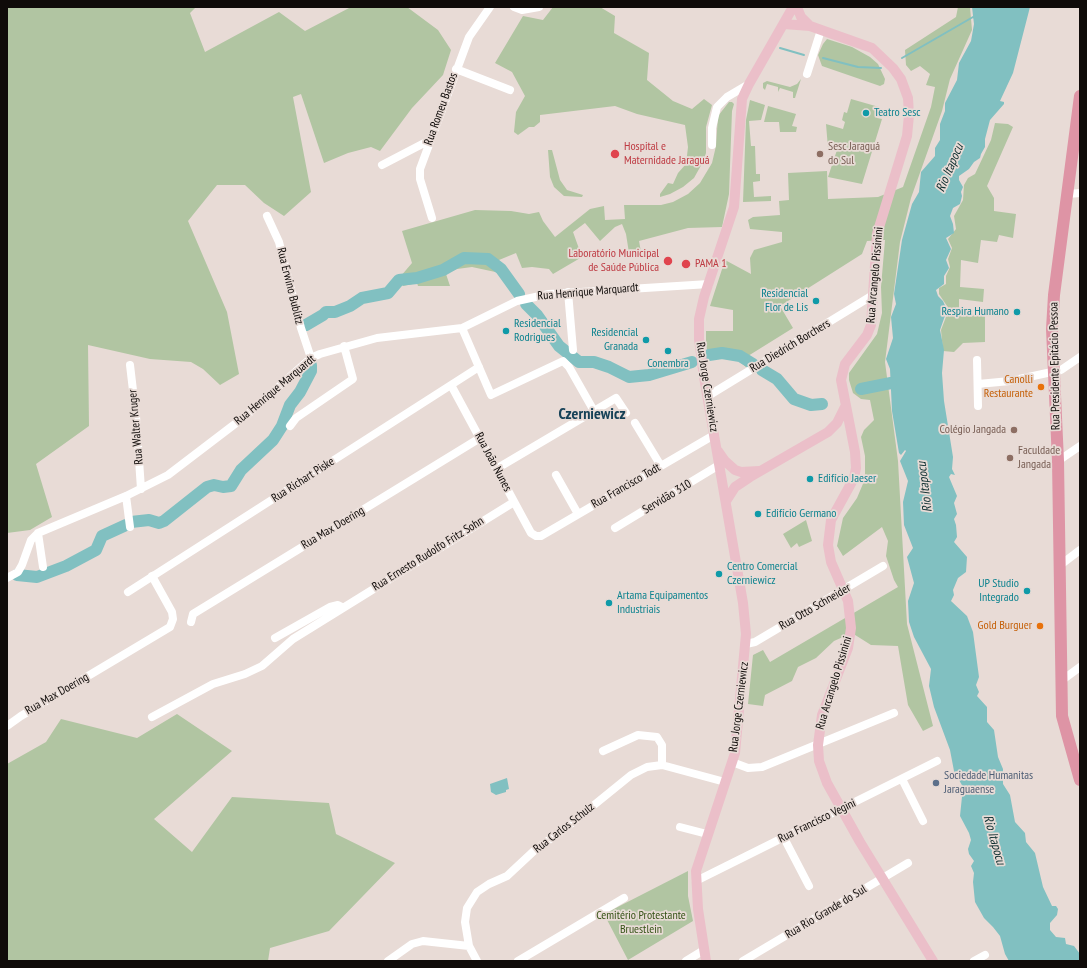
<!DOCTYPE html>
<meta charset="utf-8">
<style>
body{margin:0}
#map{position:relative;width:1087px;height:968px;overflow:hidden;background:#e8dbd6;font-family:"PT Sans Narrow",sans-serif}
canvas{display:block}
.frame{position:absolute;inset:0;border:8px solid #0f0b09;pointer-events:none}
</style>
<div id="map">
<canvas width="1087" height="968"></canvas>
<div class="frame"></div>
</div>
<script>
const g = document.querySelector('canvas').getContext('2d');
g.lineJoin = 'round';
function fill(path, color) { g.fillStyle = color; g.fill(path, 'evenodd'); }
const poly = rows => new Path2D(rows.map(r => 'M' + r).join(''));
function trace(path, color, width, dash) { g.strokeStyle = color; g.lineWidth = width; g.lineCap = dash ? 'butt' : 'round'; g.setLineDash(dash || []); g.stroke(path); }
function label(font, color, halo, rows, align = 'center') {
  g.font = font + ' "PT Sans Narrow",sans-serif'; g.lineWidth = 3.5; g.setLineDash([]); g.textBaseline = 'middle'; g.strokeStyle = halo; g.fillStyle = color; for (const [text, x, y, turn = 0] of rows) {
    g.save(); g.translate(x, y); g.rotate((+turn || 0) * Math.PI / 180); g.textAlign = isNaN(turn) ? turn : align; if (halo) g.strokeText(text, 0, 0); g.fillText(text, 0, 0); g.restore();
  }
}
fill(poly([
 [7,7,196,7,190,13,205,52,279,12,305,31,351,7,407,7,438,30,451,50,443,75,412,108,380,151,371,147,348,153,324,163,301,94,293,97,311,192,284,216,264,203,245,185,217,185,188,221,227,312,239,374,220,385,203,369,191,362,150,359,88,345,89,426,36,464,52,517,30,530,7,533],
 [553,7,600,7,615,16,614,33,649,53,647,80,673,101,692,109,704,99,712,105,706,127,706,153,704,160,694,178,683,187,670,194,660,197,660,194,668,183,673,184,678,173,686,164,688,147,685,125,637,114,615,106,540,115,540,122,534,127,529,127,518,135,514,132,516,112,525,96,512,72,495,63,523,16,543,20],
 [958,7,970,7,972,30,950,79,942,111,911,198,900,242,885,362,898,461,907,624,933,726,923,731,908,705,898,646,871,645,852,633,834,641,816,658,798,667,792,681,765,695,763,706,748,704,753,655,763,650,770,662,898,587,894,580,886,556,888,541,882,527,843,556,837,546,843,518,857,498,865,479,865,456,861,437,864,430,874,420,870,400,861,399,853,393,849,380,849,373,877,334,882,313,881,287,885,240,867,241,862,254,780,306,793,328,748,356,752,363,746,367,739,361,727,357,709,360,706,344,706,331,733,331,733,310,710,306,725,260,751,274,750,258,754,250,782,242,782,232,750,229,748,220,753,217,780,215,779,201,789,200,788,173,827,171,828,199,878,197,903,187,931,107,935,87,926,85,930,74,920,66,911,71,906,65,905,50,956,17],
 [827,39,852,47,870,57,878,64,885,79,884,84,880,86,822,66,818,55,823,44],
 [801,79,795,98,793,98,793,92,780,88,778,92,778,87,767,84,765,90,763,88,763,83,767,81,790,87,797,84],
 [851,99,879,107,877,118,882,119,862,184,828,177,839,144,834,143,828,148,826,124,843,129,845,122,842,120,844,112,847,113],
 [750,100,765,105,761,120,749,121,751,146,755,146,756,174,760,174,760,181,753,182,754,197,771,196,771,201,743,202,746,120],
 [729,102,732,102,734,104,732,111,729,194,722,227,688,228,639,241,641,252,629,253,626,234,622,224,615,227,600,241,585,223,573,232,582,257,553,274,549,269,532,267,522,268,516,253,499,260,501,267,519,293,516,294,505,277,500,273,472,267,457,269,446,274,450,286,418,286,417,283,403,286,400,277,412,263,402,231,475,210,511,211,529,214,539,212,543,221,555,237,590,209,604,206,605,220,625,219,624,205,661,205,673,202,688,194,700,183,712,163,716,146,718,116],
 [768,106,796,114,792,126,797,127,796,132,780,132,779,122,764,122],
 [995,123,1008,124,1013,127,987,186,994,198,994,211,1016,214,1013,238,999,235,997,242,981,240,978,263,961,260,960,287,984,289,983,302,959,299,959,313,985,316,985,342,963,343,954,352,943,351,941,330,949,309,939,294,939,288,946,284,946,276,950,267,948,259,952,248,948,239,956,229,954,216,963,200,964,185,968,178,975,174,991,140],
 [548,150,552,150,560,180,567,190,583,195,582,197,564,196,554,187,550,177],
 [806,520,812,541,799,547,797,543,791,548,783,534],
 [177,714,232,751,154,819,192,852,232,797,329,803,336,834,395,863,329,931,270,948,268,961,7,961,7,764,46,742,61,719,137,738],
 [688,871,688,896,693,921,628,960,604,914]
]), '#b1c5a2');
fill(poly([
 [972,7,1030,7,1013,73,1000,101,1004,102,1004,104,990,120,985,139,985,147,981,154,980,158,974,162,969,169,959,176,959,180,963,187,961,192,962,196,960,204,953,208,950,216,953,224,954,233,946,238,951,249,946,260,949,268,944,276,944,284,936,290,938,296,943,301,947,310,940,330,944,350,942,373,944,401,953,457,952,469,955,475,951,474,949,477,957,496,954,503,957,514,954,519,956,525,957,537,954,542,967,557,966,572,958,578,953,590,954,595,951,601,967,616,973,632,979,677,976,685,979,692,977,696,987,707,987,722,994,730,998,757,1003,769,1003,784,1010,795,1015,822,1025,833,1026,842,1035,853,1043,887,1052,906,1056,906,1058,909,1057,915,1050,923,1050,930,1056,937,1065,938,1066,944,1074,946,1080,954,1080,961,1009,961,1005,954,1000,936,993,927,984,918,975,902,973,882,974,873,971,866,974,861,969,854,968,849,971,840,969,833,960,816,963,787,954,771,950,750,934,707,929,686,931,669,914,637,909,622,908,601,914,583,907,557,913,548,904,525,903,502,908,481,900,461,906,451,905,450,901,455,899,453,892,411,890,369,886,359,893,338,891,317,896,304,894,294,902,240,912,204,919,192,921,172,935,156,935,148,940,140,940,124,945,111,945,103,957,80,959,63,971,41,974,24],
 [507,778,509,789,506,790,506,792,496,795,491,792,490,784]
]), '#81c0c1');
trace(poly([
 [780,48,804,55],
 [823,58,858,67,881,68],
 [902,58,973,17,976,18]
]), '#81c0c1', 2);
trace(poly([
 [526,304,537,315,559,346,579,362,594,362,609,367,629,377,649,375,692,362],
 [306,325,323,315,326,312,335,312,350,306,362,298,388,293,399,280,417,278,443,270,464,258,488,259,501,269,519,294],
 [709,355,722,353,740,356,753,364],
 [762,370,777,379,794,399,811,405,822,404],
 [861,389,891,383],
 [131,522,149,520,159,523,164,521,207,487,214,485,223,487,231,486,241,470,273,440,282,426,290,405,300,392,311,371,311,365],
 [17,575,37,577,66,566,96,550,102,536,126,525]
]), '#81c0c1', 12);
trace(poly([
 [514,7,522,10,539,7],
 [456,69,510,90],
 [807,74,821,30],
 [712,145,712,128,717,107,727,97,749,84],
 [382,165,430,140],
 [1068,194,1080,193],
 [267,216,279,242,301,328,311,358],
 [432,218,420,179,420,169,469,37,490,7],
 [568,292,573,350],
 [462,328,491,395,563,361,569,367,594,411],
 [977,360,978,406],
 [130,365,136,416,141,489],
 [978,384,1010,381,1061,370,1080,357],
 [451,385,531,533,536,536,541,536,714,435],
 [708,396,873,295],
 [635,423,661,466],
 [290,426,296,418,353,379,344,346],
 [1058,461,1080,446],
 [496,469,616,398,626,413],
 [556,475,578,514],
 [126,496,130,527],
 [615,528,719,465],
 [38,533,43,567],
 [1059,566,1080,550],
 [7,578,18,572,22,565,31,540,38,533,126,496,168,475,248,414,311,358,320,354,377,338,462,328,517,301,549,294,709,284],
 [128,592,479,367],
 [191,622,193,614,480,438],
 [275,638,330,607,338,605,342,607],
 [746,644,755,642,883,566],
 [1061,681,1080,667],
 [152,717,213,684,245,674,262,666,293,639,514,502],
 [7,726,21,716,170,627,173,619,172,612,152,576],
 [603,751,638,735,657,737,662,745,662,765],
 [732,762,748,768,762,767,894,713],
 [902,779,923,821],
 [680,827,707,834],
 [784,838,809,886],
 [696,881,937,761],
 [388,961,412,944,423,941,469,946],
 [477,961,469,946,465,922,467,908,477,892,489,884,507,876,536,849,562,831,631,775,647,767,662,765,725,782],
 [518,961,624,898],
 [686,961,704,950],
 [743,961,908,863],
 [974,961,985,955]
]), '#fff', 8);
trace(poly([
 [797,7,801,17,810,26],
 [784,24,810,26,872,48,893,68,901,79,908,98,909,115,907,136,877,234,871,325,867,335,845,364,841,380,855,452,856,468,854,478,831,520,828,545,831,562,848,601,851,628,848,648,822,715,818,745,819,761,827,783,860,842,933,961],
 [718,451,725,461,735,470,741,472,759,471],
 [726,501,735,487,750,477,828,432,837,423,845,407],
 [706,961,698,909,696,871,735,753,746,634,743,603,704,377,699,339,699,319,704,297,734,207,742,99,749,84,793,7]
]), '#ebbfc9', 10);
trace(poly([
 [1080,96,1054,295,1052,329,1058,461,1062,716,1080,780]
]), '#de94a5', 12);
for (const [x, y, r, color] of [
 [866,113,4,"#0f9aa8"],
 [615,154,5,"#e0444e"],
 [820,154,4,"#8d6e63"],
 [668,261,5,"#e0444e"],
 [686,264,5,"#e0444e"],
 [816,301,4,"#0f9aa8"],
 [1017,312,4,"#0f9aa8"],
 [506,331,4,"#0f9aa8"],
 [646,340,4,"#0f9aa8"],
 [668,351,4,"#0f9aa8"],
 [1041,387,4,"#e8710a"],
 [1014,430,4,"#8d6e63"],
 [1010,458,4,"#8d6e63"],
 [810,479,4,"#0f9aa8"],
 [758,514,4,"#0f9aa8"],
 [719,574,4,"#0f9aa8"],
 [1027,591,4,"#0f9aa8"],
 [609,603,4,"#0f9aa8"],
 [1040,626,4,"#e8710a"],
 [936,783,4,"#5c6f8a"]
]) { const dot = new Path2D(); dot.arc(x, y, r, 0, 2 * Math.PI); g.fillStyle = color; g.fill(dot); trace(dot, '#e8dbd6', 1.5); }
label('12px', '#0f0b09', '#e8dbd6', [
 ["Rua Romeu Bastos",441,109,-70],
 ["Rua Arcangelo Pissinini",875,275,-85],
 ["Rua Erwino Bublitz",290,286,76],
 ["Rua Henrique Marquardt",588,292,-5],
 ["Rua Diedrich Borchers",790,346,-31],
 ["Rua Presidente Epitácio Pessoa",1055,366,-91],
 ["Rua Jorge Czerniewicz",707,387,81],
 ["Rua Henrique Marquardt",275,390,-40],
 ["Rua Walter Kruger",136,427,-95],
 ["Rua João Nunes",493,462,62],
 ["Rua Richart Piske",303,480,-33],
 ["Rua Francisco Todt",626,486,-30],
 ["Servidão 310",667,497,-31],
 ["Rua Max Doering",333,528,-31],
 ["Rua Ernesto Rudolfo Fritz Sohn",428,554,-32],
 ["Rua Otto Schneider",815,607,-30],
 ["Rua Arcangelo Pissinini",834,683,-73],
 ["Rua Max Doering",57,694,-30],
 ["Rua Jorge Czerniewicz",739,707,-83],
 ["Rua Francisco Vegini",817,821,-26],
 ["Rua Carlos Schulz",564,828,-38],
 ["Rua Rio Grande do Sul",826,912,-31]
]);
label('12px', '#0d838f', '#e8dbd6', [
 ["Teatro Sesc",874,113],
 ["Residencial",808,294,"right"],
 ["Flor de Lis",808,308,"right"],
 ["Respira Humano",1009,312,"right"],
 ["Residencial",514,324],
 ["Rodrigues",514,338],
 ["Residencial",638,333,"right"],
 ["Granada",638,347,"right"],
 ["Conembra",668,364,"center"],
 ["Edifício Jaeser",818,479],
 ["Edifício Germano",766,514],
 ["Centro Comercial",727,567],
 ["Czerniewicz",727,581],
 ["UP Studio",1019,584,"right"],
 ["Integrado",1019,598,"right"],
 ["Artama Equipamentos",617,596],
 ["Industriais",617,610]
], 'left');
label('12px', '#be3a42', '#e8dbd6', [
 ["Hospital e",624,147],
 ["Maternidade Jaraguá",624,161],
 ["Laboratório Municipal",659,254,"right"],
 ["de Saúde Pública",659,268,"right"],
 ["PAMA 1",695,264]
], 'left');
label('12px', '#785e54', '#e8dbd6', [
 ["Sesc Jaraguá",828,147],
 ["do Sul",828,161],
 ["Colégio Jangada",1006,430,"right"],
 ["Faculdade",1018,451],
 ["Jangada",1018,465]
], 'left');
label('12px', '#c56008', '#e8dbd6', [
 ["Canolli",1033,380],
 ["Restaurante",1033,394],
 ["Gold Burguer",1032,626]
], 'right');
label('12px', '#4e5e75', '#e8dbd6', [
 ["Sociedade Humanitas",944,776],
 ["Jaraguaense",944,790]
], 'left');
label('12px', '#355316', '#e8dbd6', [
 ["Cemitério Protestante",641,916],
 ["Bruestlein",641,930]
]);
label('italic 13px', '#0e2f30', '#e8dbd6', [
 ["Rio Itapocu",950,168,-67],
 ["Rio Itapocu",925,487,-97],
 ["Rio Itapocu",994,840,74]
]);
label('bold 16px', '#164157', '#e8dbd6', [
 ["Czerniewicz",592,414]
]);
</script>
